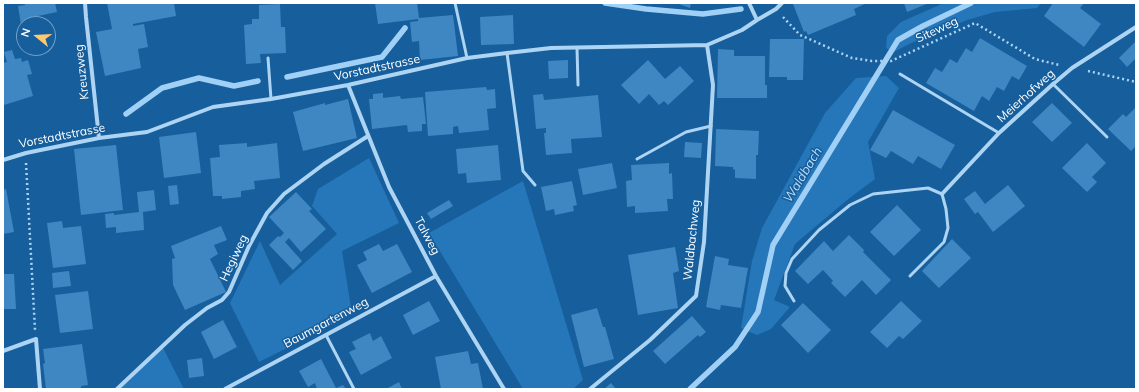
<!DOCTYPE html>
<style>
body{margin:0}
#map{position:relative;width:1139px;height:392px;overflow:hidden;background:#165e9c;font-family:Mulish,sans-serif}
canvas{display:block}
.frame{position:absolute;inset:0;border:4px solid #fff;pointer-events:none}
.north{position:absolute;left:16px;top:16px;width:40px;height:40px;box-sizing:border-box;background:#165e9c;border:1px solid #739ec4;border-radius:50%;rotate:288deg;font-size:11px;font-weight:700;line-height:16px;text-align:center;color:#fff}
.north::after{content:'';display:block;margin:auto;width:14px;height:18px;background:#ffc76f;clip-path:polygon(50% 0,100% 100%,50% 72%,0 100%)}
</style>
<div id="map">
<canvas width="1139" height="392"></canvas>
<div class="frame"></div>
<div class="north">N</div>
</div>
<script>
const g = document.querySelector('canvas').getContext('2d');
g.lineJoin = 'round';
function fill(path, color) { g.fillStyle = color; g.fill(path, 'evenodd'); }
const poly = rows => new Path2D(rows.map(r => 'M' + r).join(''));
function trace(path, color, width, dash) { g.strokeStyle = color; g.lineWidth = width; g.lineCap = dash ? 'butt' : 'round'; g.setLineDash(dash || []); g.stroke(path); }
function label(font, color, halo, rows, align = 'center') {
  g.font = font + ' Mulish,sans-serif'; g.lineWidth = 3; g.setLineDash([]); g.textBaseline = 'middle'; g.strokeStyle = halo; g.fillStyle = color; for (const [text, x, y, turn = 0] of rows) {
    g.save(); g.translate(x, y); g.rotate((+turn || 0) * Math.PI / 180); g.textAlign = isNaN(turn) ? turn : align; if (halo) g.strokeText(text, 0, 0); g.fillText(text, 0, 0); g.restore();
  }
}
fill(poly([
 [944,3,1041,3,1037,8,995,12,967,20,909,44,894,52,886,48,887,36,901,22],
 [886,76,899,88,868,142,875,179,847,200,795,244,774,300,790,307,771,329,757,335,741,328,752,261,762,228,825,113,856,78],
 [369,158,399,223,342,251,352,314,305,339,259,362,230,303,260,241,280,285,337,234,312,206,318,189],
 [523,181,583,380,573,389,523,389,429,233],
 [162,346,184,389,117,389]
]), '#2677b9');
trace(poly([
 [605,3,646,9,703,14,741,9],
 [287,77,382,57,405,28],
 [126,114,162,88,199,78,234,86,258,81],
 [690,389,735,347,758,312,773,245,898,40,923,26,971,3]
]), '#a0d0f5', 5.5);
fill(poly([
 [25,3,55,3,57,12,33,17,34,24,24,24,24,30,22,31,18,6,25,5],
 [107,3,174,3,176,16,133,24,133,26,144,24,148,47,138,49,141,68,105,76,96,32,112,29],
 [375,3,417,3,419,18,453,15,458,56,420,60,419,41,412,42,410,22,418,21,418,19,378,24],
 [676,3,691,3,690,8],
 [795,3,867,3,854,9,856,15,808,35,806,31,804,32,793,4],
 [904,3,929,3,907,12],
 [1053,3,1084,3,1080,8,1101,24,1084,47,1044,16],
 [280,4,281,27,285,27,286,53,260,54,261,63,246,64,244,25,252,24,252,19,259,19,259,5],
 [513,15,514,44,481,45,480,17],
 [980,38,1027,66,1019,80,1012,76,1004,91,997,87,989,101,982,96,974,111,926,83,935,68,942,72,950,59,957,63,966,48,972,52],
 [770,39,804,39,803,80,787,80,787,77,769,77],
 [1136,41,1136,58,1127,67,1119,58],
 [718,49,734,50,734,56,765,56,765,85,767,85,767,98,717,98],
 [12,50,15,59,21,58,22,62,28,60,32,74,27,75,33,96,4,105,3,100,3,63,7,62,4,52],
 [568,60,568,78,549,79,548,61],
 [648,60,665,79,680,66,694,81,668,105,664,101,659,105,649,94,639,104,621,85],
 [486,87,487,90,495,89,496,108,487,109,489,130,459,133,458,126,453,127,453,134,428,136,425,92],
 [383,93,383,98,400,96,401,99,423,97,426,124,422,124,422,131,408,132,407,125,372,129,369,99,373,99,373,94],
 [543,94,544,100,598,95,602,137,571,139,572,153,546,155,544,133,546,133,546,128,536,129,533,95],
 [348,99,357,138,303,151,293,112,325,103,325,105],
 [1052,103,1072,123,1052,142,1032,122],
 [1136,107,1136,146,1131,151,1108,129,1123,114,1126,117],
 [893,110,955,145,941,169,918,156,913,164,891,151,886,158,870,150],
 [716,129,759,131,758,155,756,155,756,179,735,178,735,170,733,169,733,167,715,166],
 [196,132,201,173,164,178,159,137],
 [685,142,702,143,701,158,684,157],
 [247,143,247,147,277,143,280,178,254,181,255,189,241,191,241,197,222,199,222,196,213,196,210,158,220,157,219,145],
 [1087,143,1106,163,1092,177,1097,182,1087,192,1062,168],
 [116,145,123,210,81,215,74,149],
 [498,145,501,180,467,183,466,173,458,174,456,149],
 [612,163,617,188,583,195,578,169],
 [669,163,669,174,672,173,673,199,667,199,668,211,635,213,635,206,627,207,626,181,632,180,631,165],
 [572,181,577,205,573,206,574,211,555,215,554,209,546,211,541,187],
 [177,185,179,204,170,205,168,186],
 [1008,185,1025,206,993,232,978,212,975,214,964,199,975,191,985,204],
 [6,189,14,232,3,234,3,190],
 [154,190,156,210,143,212,144,230,116,233,116,227,106,228,105,214,114,213,114,215,139,212,137,192],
 [296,192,312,209,309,211,326,229,301,252,289,238,285,242,302,261,293,270,269,245,278,236,280,237,284,233,269,217],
 [449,200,453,206,431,219,427,213],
 [897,205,921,230,894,256,870,232],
 [62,221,63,228,81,226,86,264,53,268,47,223],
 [221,226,227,240,214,245,218,254,210,259,226,292,185,310,173,285,172,259,175,258,171,246],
 [849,235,864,250,863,252,891,280,876,295,862,280,845,297,831,283,833,281,823,270,808,284,795,271,824,241,833,251],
 [952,239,971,258,939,288,922,271],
 [379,244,383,251,397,244,412,272,372,293,357,265,367,260,363,252],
 [675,247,679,271,673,273,678,308,638,315,628,255],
 [715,256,729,259,728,265,748,268,741,308,721,305,720,310,706,307],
 [69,271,71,286,53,288,52,273],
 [3,274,14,274,16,309,3,309],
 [88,291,93,329,60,333,55,295],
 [429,301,440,321,413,335,403,315],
 [901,301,922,321,903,339,899,336,887,348,870,332],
 [803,303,831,330,808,353,781,325],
 [597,308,603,327,605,327,614,359,584,367,571,315],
 [692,316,706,332,700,337,698,335,665,364,653,351],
 [223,320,237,347,214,359,201,332],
 [370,333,373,341,381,336,392,358,361,375,349,352,356,349,352,342],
 [82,344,88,385,81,386,81,389,46,389,43,364,45,363,43,349],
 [468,351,471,364,478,363,483,389,441,389,435,357],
 [202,358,204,376,189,378,187,360],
 [321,359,336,388,343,385,346,389,317,389,315,383,308,387,299,371],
 [399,382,402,389,386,389],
 [611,383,616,389,604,389]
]), '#3f87c3');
trace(poly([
 [783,17,800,35,852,58,872,61,891,61,975,23,1035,59,1059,65],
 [1088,71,1136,82],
 [26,163,35,330]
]), '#add4f3', 2.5, [2, 3]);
trace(poly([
 [455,3,467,58],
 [577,48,578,85],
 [507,53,523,171,535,185],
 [268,58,271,99],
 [900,74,999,133],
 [1053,84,1107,137],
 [637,159,686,132,711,126],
 [794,301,785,286,786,273,792,259,819,230,850,205,873,194,928,188,942,194,946,209,948,228,944,242,910,276],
 [326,335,354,389]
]), '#add4f3', 3);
trace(poly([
 [85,3,86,17,99,138],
 [749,3,757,20],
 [348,85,389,187,436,276,504,389],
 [3,160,26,153,99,138,147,132,213,107,271,99,348,85,467,58,507,53,551,48,707,45,742,30,757,20,776,9,782,3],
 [942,194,999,133,1053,84,1072,68,1136,27],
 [3,351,36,339,40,389],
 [117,389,185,325,207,308,222,300,229,292,249,246,267,213,284,194,324,164,368,136],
 [225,389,436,276],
 [590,389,650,340,696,296,704,242,713,85,707,45]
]), '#add4f3', 4);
label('12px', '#fff', '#165e9c', [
 ["Siteweg",937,30,-25],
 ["Vorstadtstrasse",377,68,-12],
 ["Kreuzweg",82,72,-96],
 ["Meierhofweg",1026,96,-42],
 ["Vorstadtstrasse",62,136,-11],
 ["Talweg",427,236,62],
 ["Waldbachweg",692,240,-84],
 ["Hegiweg",234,258,-65],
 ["Baumgartenweg",326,323,-28]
]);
label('italic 13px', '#baddf9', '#165e9c', [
 ["Waldbach",803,175,-59]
]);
</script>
